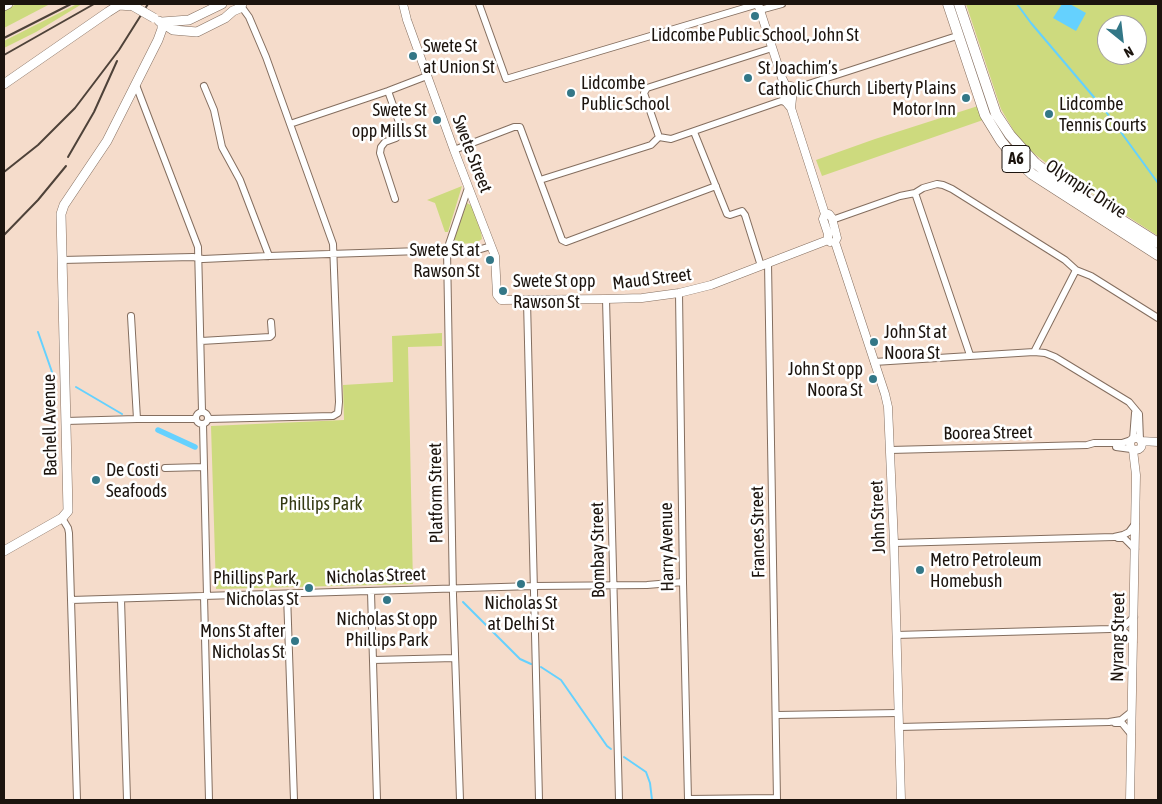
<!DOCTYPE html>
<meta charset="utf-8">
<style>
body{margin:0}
#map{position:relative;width:1162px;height:804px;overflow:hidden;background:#f5dccb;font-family:"Asap Condensed",sans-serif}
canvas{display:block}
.frame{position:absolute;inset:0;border:5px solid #1c140e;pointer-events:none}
.north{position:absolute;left:1097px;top:15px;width:50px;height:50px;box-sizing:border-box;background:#fff;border:1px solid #a4a19f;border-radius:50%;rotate:151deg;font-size:14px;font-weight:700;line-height:20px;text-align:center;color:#1c140e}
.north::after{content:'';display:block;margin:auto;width:18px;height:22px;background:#337787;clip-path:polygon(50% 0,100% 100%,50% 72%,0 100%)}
</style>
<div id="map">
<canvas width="1162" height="804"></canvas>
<div class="frame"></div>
<div class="north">N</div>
</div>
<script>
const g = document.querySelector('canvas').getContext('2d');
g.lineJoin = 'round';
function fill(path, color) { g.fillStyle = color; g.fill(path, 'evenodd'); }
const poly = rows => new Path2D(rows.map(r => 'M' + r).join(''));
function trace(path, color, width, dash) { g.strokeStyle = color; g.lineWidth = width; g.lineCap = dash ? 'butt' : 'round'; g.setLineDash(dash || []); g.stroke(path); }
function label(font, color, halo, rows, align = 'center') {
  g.font = font + ' "Asap Condensed",sans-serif'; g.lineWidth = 5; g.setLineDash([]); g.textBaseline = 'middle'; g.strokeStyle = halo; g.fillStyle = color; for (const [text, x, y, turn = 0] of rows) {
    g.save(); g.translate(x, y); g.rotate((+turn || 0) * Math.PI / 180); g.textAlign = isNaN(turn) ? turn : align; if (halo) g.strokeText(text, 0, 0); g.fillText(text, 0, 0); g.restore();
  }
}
fill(poly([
 [17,4,50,4,4,28,4,10],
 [77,4,82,4,36,32,4,48,4,41],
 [966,4,1158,4,1158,236,1054,169,1032,152,1015,133,1001,109],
 [1107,25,1137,25,1137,55,1107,55],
 [978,106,983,120,822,176,816,160,875,139],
 [462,186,448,232,445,232,435,203,427,200],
 [467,203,472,206,481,232,482,239,476,243,457,244,454,239],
 [442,333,442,346,408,347,413,584,216,589,211,426,344,420,343,385,393,382,392,336]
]), '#cdda7e');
fill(poly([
 [1062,4,1070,4,1086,13,1076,31,1053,18]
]), '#65d1fe');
trace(poly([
 [1017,4,1031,23,1104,109,1158,183],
 [38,332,52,372],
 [76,387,122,414],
 [463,602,520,659,531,664],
 [541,667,561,680,607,746,611,749],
 [624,757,646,772,650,783,652,800]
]), '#65d1fe', 2);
trace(poly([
 [158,430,195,447]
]), '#65d1fe', 5.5);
const minor = poly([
 [479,4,506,79,758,4],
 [760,10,782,4],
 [136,85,198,247,202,411],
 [204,86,214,110,222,147,240,180,269,256],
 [793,89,960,35],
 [388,91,401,128,400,134,396,138,385,142,381,147,380,153,395,199],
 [290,124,388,91,427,76],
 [694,132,727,214,730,215,742,211,745,215,761,266],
 [659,137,644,93,647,88,772,48],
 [659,137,671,139,781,101,786,102],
 [454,150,514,127,520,127,562,240,566,242,716,186],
 [540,180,651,145,659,137],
 [915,193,970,355],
 [832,220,900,196,915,193,923,188,937,184,943,185,952,189,1065,260,1076,270,1091,276,1158,318],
 [62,260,193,257,203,259,269,256,481,249,491,246],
 [768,263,777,800],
 [679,293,683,582,688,800],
 [606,299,619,800],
 [527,301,539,800],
 [131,316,137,419],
 [201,341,270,337,272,335,271,322],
 [1034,352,1045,353,1055,357,1129,402,1139,414,1140,440],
 [874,362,1034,352,1076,270],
 '196 418a6 6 0 1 1 12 0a6 6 0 1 1-12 0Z',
 [209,419,333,416,338,413,339,402,333,244,266,57,249,17,241,6],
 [66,421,137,419,196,419],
 [203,424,207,596],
 [1133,439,1135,413],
 [1116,447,1131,449],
 [890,450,1087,445,1094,443,1122,443,1131,440],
 [165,468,204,467],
 [62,518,68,528,69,533,77,800],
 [1118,538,1124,538,1135,549],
 [894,543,1114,537,1123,535,1129,532,1135,524],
 [371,592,377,800],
 [287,594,294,800],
 [204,596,209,800],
 [121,599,127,800],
 [71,600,534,586,647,585,683,582],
 [1116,631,1123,631,1126,633,1133,642],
 [896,635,1110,629,1123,627,1134,617],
 [373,660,455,658],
 [777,715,898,713],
 [1115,723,1122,723,1131,734],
 [899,727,1109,722,1121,720,1131,712],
 [688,799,777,798],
 [460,800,453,595,447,250,468,188]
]);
const tertiary = poly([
 [403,4,407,20,454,150,495,256,497,295,501,300,606,299,642,298,679,293,711,285,828,240],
 [758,4,782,78,786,86],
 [786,86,791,86,793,89,791,108,825,214],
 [786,86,783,89,783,92,786,102,791,108],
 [825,214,829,214,832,218,837,238,835,242,885,394,888,407,894,543,901,800],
 [825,214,823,219,828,234,828,240,830,242],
 '1130 444a6 6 0 1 1 12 0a6 6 0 1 1-12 0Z',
 [1141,441,1158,442],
 [1130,800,1136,475,1133,450]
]);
const secondary = poly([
 [4,6,8,4],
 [159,21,173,30,197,32,225,18,233,11,240,8,242,4],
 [162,22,189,20,222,4],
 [4,84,108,12,119,5,133,6],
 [4,551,62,518,68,511,61,214,64,205,107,141,158,40,162,29,162,22]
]);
const trunk = poly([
 [948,4,985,115,1001,141,1013,156,1032,174,1158,255],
 [959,4,996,114,1010,135,1035,163,1053,177,1158,243]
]);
trace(minor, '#846e5f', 8);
trace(tertiary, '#846e5f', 9);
trace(secondary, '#846e5f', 10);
trace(trunk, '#846e5f', 11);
trace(minor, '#fff', 6);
trace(tertiary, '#fff', 8);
trace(secondary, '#fff', 9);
trace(trunk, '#fff', 10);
trace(poly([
 [4,38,71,4],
 [4,55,94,4],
 [68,157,94,112,117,61],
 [4,172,38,145,75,108,119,50,148,4],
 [4,235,38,200,66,166]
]), '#4e4239', 2);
const secondaryBridge = poly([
 [133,6,154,18]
]);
trace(secondaryBridge, '#846e5f', 10, []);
trace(secondaryBridge, '#fff', 9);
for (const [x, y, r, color] of [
 [755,16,5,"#337787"],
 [413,56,5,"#337787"],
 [748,78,5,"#337787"],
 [571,93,5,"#337787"],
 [966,98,5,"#337787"],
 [1049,114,5,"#337787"],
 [437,120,5,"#337787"],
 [490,260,5,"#337787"],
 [503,291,5,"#337787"],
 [874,342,5,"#337787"],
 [873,379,5,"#337787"],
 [96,480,5,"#337787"],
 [920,570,5,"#337787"],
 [521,584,5,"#337787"],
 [309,588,5,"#337787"],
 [387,600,5,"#337787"],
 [295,641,5,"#337787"]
]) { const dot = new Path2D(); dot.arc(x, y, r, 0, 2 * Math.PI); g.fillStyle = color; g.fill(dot); trace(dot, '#fff', 2); }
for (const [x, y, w] of [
 [1016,159,28]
]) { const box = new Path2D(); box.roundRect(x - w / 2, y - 13.5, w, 27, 4); g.fillStyle = '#fff'; g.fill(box); trace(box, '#1c140e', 1); }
label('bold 16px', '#1c140e', null, [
 ["A6",1016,159]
]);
label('18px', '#1c140e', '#fff', [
 ["Lidcombe Public School, John St",755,35,"center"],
 ["Swete St",423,46],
 ["at Union St",423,67],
 ["St Joachim’s",758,68],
 ["Catholic Church",758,89],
 ["Lidcombe",581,83],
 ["Public School",581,104],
 ["Liberty Plains",956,88,"right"],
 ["Motor Inn",956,109,"right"],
 ["Lidcombe",1059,104],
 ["Tennis Courts",1059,125],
 ["Swete St",427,110,"right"],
 ["opp Mills St",427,131,"right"],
 ["Swete St at",480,250,"right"],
 ["Rawson St",480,271,"right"],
 ["Swete St opp",513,281],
 ["Rawson St",513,302],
 ["John St at",884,332],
 ["Noora St",884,353],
 ["John St opp",863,369,"right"],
 ["Noora St",863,390,"right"],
 ["De Costi",106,470],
 ["Seafoods",106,491],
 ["Metro Petroleum",930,560],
 ["Homebush",930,581],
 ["Phillips Park,",299,578,"right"],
 ["Nicholas St",299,599,"right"],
 ["Nicholas St",521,603,"center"],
 ["at Delhi St",521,624,"center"],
 ["Nicholas St opp",387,619,"center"],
 ["Phillips Park",387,640,"center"],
 ["Mons St after",285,631,"right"],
 ["Nicholas St",285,652,"right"]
], 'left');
label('18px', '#1c140e', '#fff', [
 ["Swete Street",472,154,69],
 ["Olympic Drive",1086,189,33],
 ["Maud Street",652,279,-7],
 ["Bachell Avenue",50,425,-91],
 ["Boorea Street",988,433,-1],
 ["Platform Street",436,493,-91],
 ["John Street",878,517,-92],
 ["Frances Street",758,532,-91],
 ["Harry Avenue",667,547,-91],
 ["Bombay Street",598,550,-91],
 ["Nicholas Street",376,576,-2],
 ["Nyrang Street",1118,637,-89]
]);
label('18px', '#353a13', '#fff', [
 ["Phillips Park",321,504]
]);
</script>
